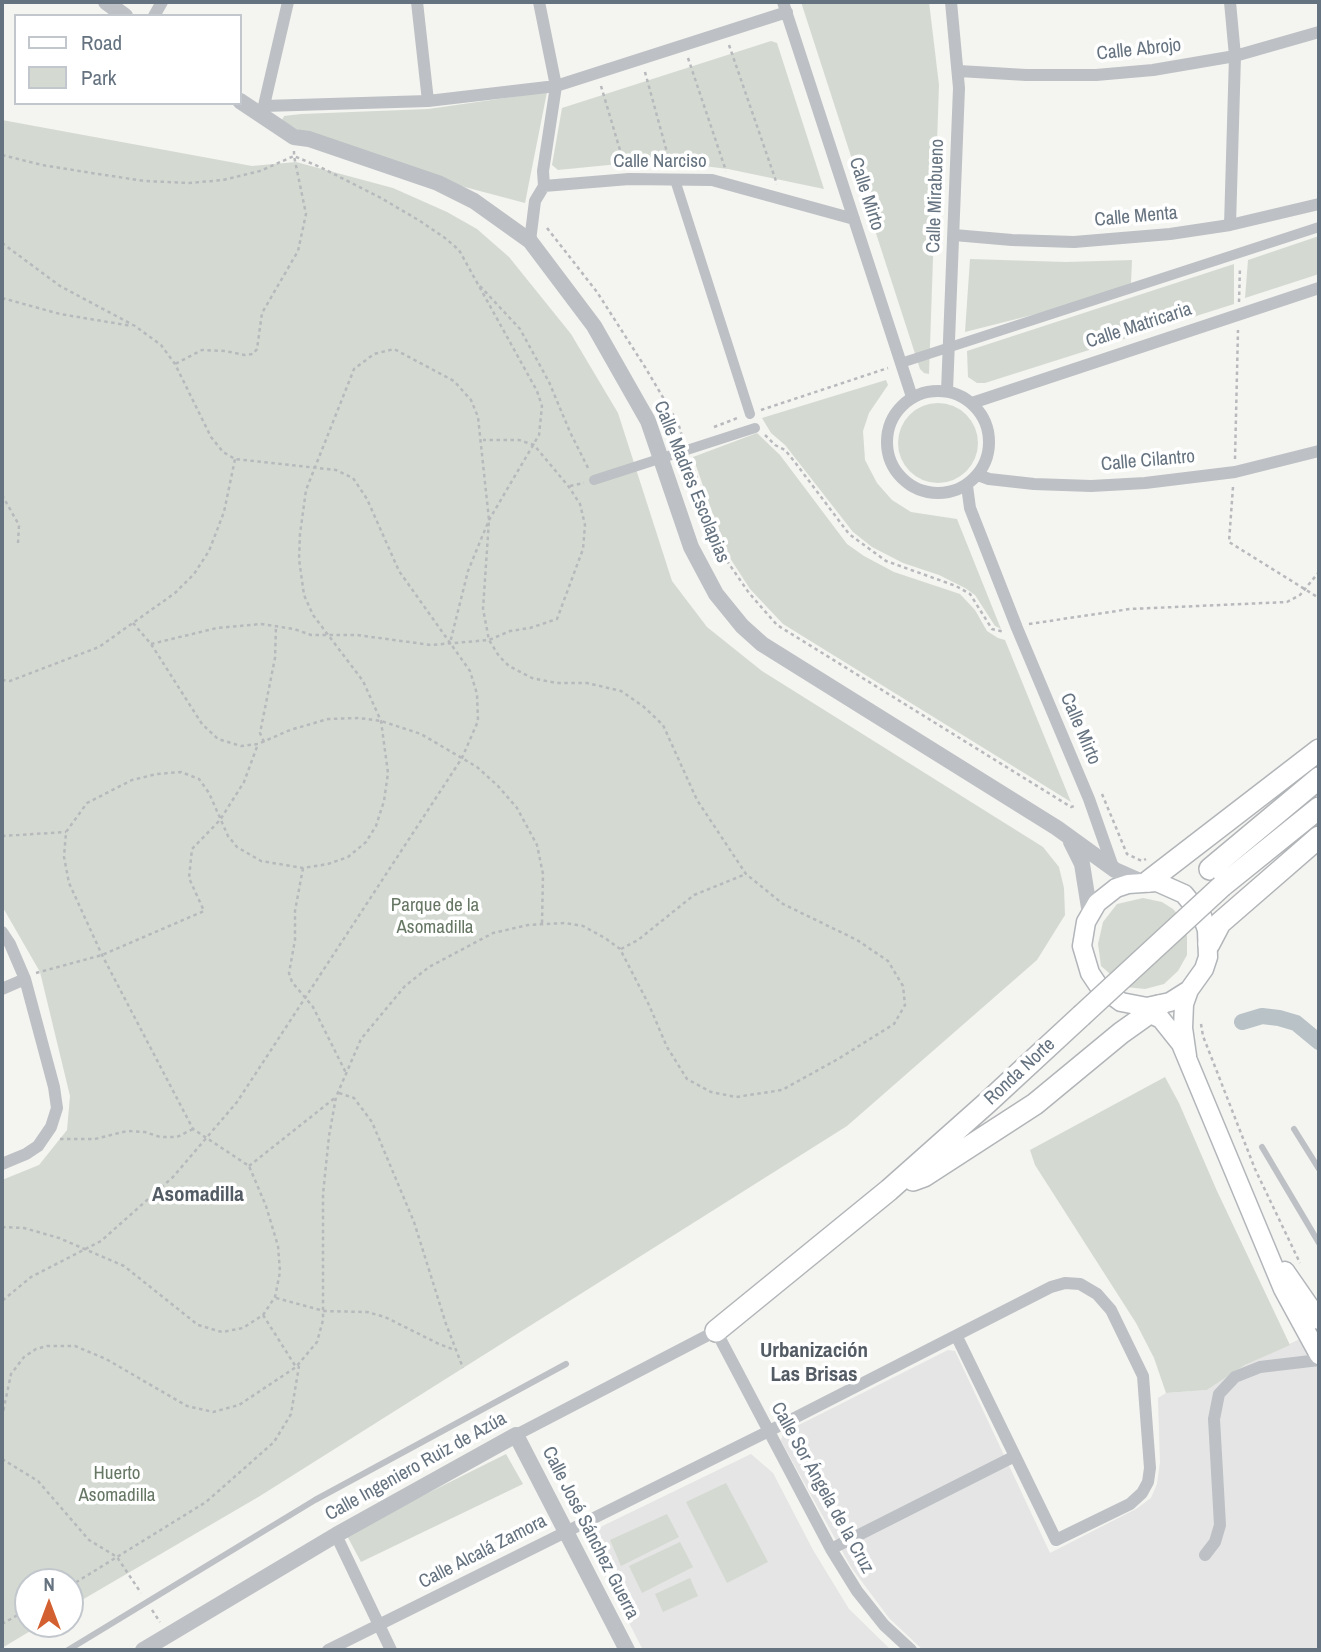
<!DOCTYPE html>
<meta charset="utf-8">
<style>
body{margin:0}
#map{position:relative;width:1321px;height:1652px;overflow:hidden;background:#f4f4f0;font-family:"Archivo Narrow",sans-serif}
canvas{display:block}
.frame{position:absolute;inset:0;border:4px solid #65727f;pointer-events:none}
.legend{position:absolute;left:14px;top:14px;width:228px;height:91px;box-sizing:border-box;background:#fff;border:2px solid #c1c7cc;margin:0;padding:9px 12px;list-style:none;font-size:21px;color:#65727f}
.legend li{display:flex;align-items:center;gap:14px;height:35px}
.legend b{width:35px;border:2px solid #c1c7cc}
.north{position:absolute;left:14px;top:1568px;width:70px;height:70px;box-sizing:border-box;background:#fff;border:2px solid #c1c7cc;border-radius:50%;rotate:0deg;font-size:19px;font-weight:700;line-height:28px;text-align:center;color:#65727f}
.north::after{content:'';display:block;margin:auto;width:24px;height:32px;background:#d36031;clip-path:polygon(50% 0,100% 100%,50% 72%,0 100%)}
</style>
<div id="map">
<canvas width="1321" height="1652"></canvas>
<div class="frame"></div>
<ul class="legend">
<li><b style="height:9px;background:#fff"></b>Road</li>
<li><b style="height:19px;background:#d4dad2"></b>Park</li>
</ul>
<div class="north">N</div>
</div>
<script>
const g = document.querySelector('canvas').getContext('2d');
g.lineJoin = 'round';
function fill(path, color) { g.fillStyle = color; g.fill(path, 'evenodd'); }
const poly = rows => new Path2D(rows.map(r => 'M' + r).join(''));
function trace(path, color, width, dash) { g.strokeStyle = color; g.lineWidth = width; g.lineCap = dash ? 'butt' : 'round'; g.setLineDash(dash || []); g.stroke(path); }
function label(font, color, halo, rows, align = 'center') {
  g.font = font + ' "Archivo Narrow",sans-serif'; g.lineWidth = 7; g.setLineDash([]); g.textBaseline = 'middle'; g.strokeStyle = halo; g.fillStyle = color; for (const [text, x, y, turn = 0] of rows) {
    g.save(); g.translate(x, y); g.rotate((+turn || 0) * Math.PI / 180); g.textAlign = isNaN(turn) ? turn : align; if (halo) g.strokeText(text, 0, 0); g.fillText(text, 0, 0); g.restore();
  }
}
fill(poly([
 [1319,1330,1319,1650,923,1650,889,1618,851,1567,781,1441,783,1433,948,1350,955,1351,1050,1553,1136,1509,1151,1498,1157,1484,1160,1462,1158,1398,1166,1393,1207,1390,1245,1365],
 [751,1454,773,1473,813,1550,849,1609,891,1650,643,1650,584,1535]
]), '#e4e5e4');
fill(poly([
 [801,2,929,2,939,85,929,374,924,373,920,369],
 [771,41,777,43,824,189,728,169,679,163,629,163,558,170,552,165,562,108],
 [547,92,525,203,442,181,305,134,282,120,284,116,301,114,428,109],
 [2,120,252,166,296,162,393,188,447,212,477,229,509,257,571,334,618,413,672,581,707,627,762,671,1043,847,1059,867,1064,888,1065,915,1037,960,847,1126,260,1496,70,1607,70,1582,28,1582,28,1624,42,1624,2,1648,2,1180,39,1165,67,1130,70,1096,40,972,2,906],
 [1319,236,1319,274,1245,298,1248,260],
 [970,259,1066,262,1132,260,1131,283,1064,307,965,332],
 [1234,264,1234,304,985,383,977,383,968,377,967,351],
 [886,380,888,385,869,413,863,431,865,460,877,483,892,500,911,512,957,519,1001,629,995,626,975,595,965,588,939,575,903,563,872,547,853,532,785,445,771,433,762,418],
 '898 443a40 40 0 1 1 80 0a40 40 0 1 1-80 0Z',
 [757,433,780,455,847,544,864,556,894,572,960,594,975,610,987,631,998,638,1005,640,1071,802,783,624,750,589,726,552,693,457],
 [1143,898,1162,902,1173,909,1180,917,1187,936,1187,955,1178,971,1164,984,1145,989,1125,987,1101,966,1098,944,1103,922,1117,904],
 [1165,1077,1179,1103,1217,1191,1290,1345,1245,1365,1207,1390,1166,1393,1154,1358,1136,1323,1035,1165,1030,1150],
 [506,1454,523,1484,361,1562,346,1534],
 [726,1483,768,1562,727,1583,686,1502],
 [667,1514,679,1537,621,1566,610,1540],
 [680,1542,693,1567,642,1593,629,1566],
 [690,1578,698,1596,663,1612,655,1594]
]), '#d4dad2');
trace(poly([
 [1242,1022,1262,1016,1279,1018,1296,1023,1319,1042]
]), '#b8c2c7', 16);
const secondary = poly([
 [1138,1008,1161,1019,1181,1044,1283,1289,1319,1355],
 [1187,1056,1183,1028,1184,1004,1189,990,1204,969,1208,957,1207,930,1202,916,1184,894,1157,882,1128,884,1116,888,1097,903,1086,922,1082,946,1090,973,1098,985,1121,1002,1147,1007,1170,1002,1189,990],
 [1285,1271,1319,1320]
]);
const trunk = poly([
 [1210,869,1319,778],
 [1149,881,1319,750],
 [1222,886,1319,808],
 [1209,944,1220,923,1319,837],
 [913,1180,924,1176,1035,1104,1121,1033,1159,1006],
 [716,1331,889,1190,988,1102,1081,1016]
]);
trace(secondary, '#b2b6ba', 21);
trace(trunk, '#b2b5b8', 24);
trace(poly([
 [729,45,777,184],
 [688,58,726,171],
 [645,72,671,167],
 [601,86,625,167],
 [294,151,294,156,320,167,381,198,420,221,445,238,459,250,537,391,542,406,539,435,489,520,468,571,450,643],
 [2,155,42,165,98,174,145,181,189,183,223,180,260,171,294,156,306,214,298,251,262,313,257,349,253,354,245,355,225,351,202,350,175,364],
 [547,228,597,292,645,367,678,423,683,439],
 [2,243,60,286,135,326,161,345,175,364,211,437,223,452,235,459,336,470,353,478,367,499,399,571,470,671,477,694,478,721,462,758,237,1102,173,1177,101,1241,31,1277,2,1301],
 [480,286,520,329,549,382,570,432,588,468],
 [2,298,60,314,132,326],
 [1239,302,1240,267],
 [761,410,888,368],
 [714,427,740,417],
 [765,435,775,445,785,450,794,461,849,534,886,561,956,586,970,594,992,629,1005,632],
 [1235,459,1238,330],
 [691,462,725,558,749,593,777,625,1071,807,1077,805],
 [570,486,584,483],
 [1233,487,1229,542,1319,598],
 [2,495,19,525,18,543],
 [133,623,151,644,202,724,218,739,241,746,258,744,290,730,328,719,359,718,381,721,421,734,477,767,498,786,517,808,537,845,543,874,542,924],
 [1029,624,1130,609,1287,602,1300,595,1319,572],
 [151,644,217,628,261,624,294,629,311,635,357,635,431,645,489,640,510,631,530,628,557,619,583,549,585,525,580,504,569,487,534,445,519,440,483,440],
 [2,680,10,681,99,647,175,593,194,574,209,551,224,512,235,459],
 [264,742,260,733,275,658,276,626],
 [1102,794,1127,854,1142,861,1146,859],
 [2,836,66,832],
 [303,868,295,911,295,940,289,973,292,982,313,1007,346,1073],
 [621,949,638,940,694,895,746,874],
 [36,973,102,955,204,911,189,878,192,849,220,820,244,782,258,744],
 [1201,1024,1203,1036,1255,1169,1300,1263],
 [339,1093,354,1098,372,1122,414,1222,446,1324,463,1368],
 [60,1139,95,1139,127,1131,145,1132,160,1137,177,1137,193,1129],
 [249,1166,336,1097],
 [2,1227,24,1228,59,1238,124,1266,198,1325,222,1332,243,1328,263,1315,275,1297,280,1272,278,1246,266,1206,249,1166,193,1129,102,955,69,883,64,857,66,832,87,803,132,780,157,774,181,772,199,779,209,793,228,836,237,847,261,861,303,868,328,864,348,857,366,842,376,826,384,801,388,773,381,721,363,681,313,615,304,595,299,559,300,534,306,490,354,369,374,354,394,349,454,381,471,400,478,417,489,520,483,609,489,640,499,656,509,666,532,678,556,683,587,683,621,691,644,707,663,725,697,800,746,874,783,904,857,940,888,961,903,986,905,1005,894,1024,838,1059,782,1090,736,1097,711,1092,687,1079,667,1047,649,1005,620,949,605,938,583,926,565,923,528,925,493,933,429,967,405,986,361,1039,336,1097,329,1136,323,1194,323,1320,317,1342,296,1367,239,1405,213,1412,187,1406,106,1359,75,1346,47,1346,36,1349,24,1357,11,1374,2,1417],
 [276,1298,324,1311,367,1312,385,1317,439,1344,455,1350],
 [263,1315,296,1367],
 [2,1459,38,1481,89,1540,117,1557,141,1593],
 [70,1586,206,1502,274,1442,291,1414,299,1366],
 [152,1610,160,1622],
 [2,1624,28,1609]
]), '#b7b9bc', 2.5, [3.5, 3.5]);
trace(poly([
 [1294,1129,1319,1169],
 [1262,1147,1319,1243],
 [68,1650,315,1500,566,1364]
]), '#bdc0c4', 6);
trace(poly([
 [675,180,750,414],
 [901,363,1319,227]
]), '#bdc0c4', 10);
trace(poly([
 [417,2,428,101],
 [783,2,912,397],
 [154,16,162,2],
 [959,71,1026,75,1096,75,1153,70,1235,56,1319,32],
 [264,106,428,101,556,86,787,12],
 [262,114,288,2],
 [544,186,629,179,712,180,854,219],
 [1230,225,1235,56,1230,2],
 [954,235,1012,240,1074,242,1170,234,1230,225,1319,204],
 [530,241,535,201,544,186,543,171,556,86,539,2],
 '887 442a51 51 0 1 1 102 0a51 51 0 1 1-102 0Z',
 [947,391,959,88,951,2],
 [972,403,1319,288],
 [978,475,989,479,1034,484,1091,486,1145,483,1235,472,1319,451],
 [967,486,970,508,1017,628,1089,799,1114,870],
 [2,932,10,944,25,979,54,1087,57,1108,51,1127,38,1146,26,1154,2,1164],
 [2,989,25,979],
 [516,1435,716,1331,831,1549,857,1591,884,1625,911,1650],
 [336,1535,391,1650],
 [831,1549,1015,1456],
 [1205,1555,1215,1542,1220,1525,1214,1419,1219,1394,1235,1377,1260,1367,1319,1360],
 [328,1650,767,1432,1051,1287,1065,1283,1080,1284,1097,1294,1111,1310,1143,1376,1150,1468,1148,1482,1142,1493,1130,1504,1056,1540,957,1337]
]), '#bdc0c4', 12);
trace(poly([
 [106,2,125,16],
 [240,101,294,137,309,139,438,183,474,201,530,241,594,326,648,421,691,547,716,594,742,626,762,644,1057,828,1115,870,1140,881],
 [1071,842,1082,864,1090,914],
 [143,1650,336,1535,516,1435,627,1650]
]), '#bdc0c4', 16);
trace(secondary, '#fff', 18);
trace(trunk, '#fff', 21);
const trunkBridge = poly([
 [1081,1016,1222,886]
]);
trace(trunkBridge, '#b2b5b8', 24, []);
trace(poly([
 [594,480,755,428]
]), '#bdc0c4', 10);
trace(trunkBridge, '#fff', 21);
label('19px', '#65727f', '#fff', [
 ["Calle Abrojo",1139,50,-6],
 ["Calle Narciso",660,162],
 ["Calle Mirto",866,194,72],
 ["Calle Mirabueno",936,196,-88],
 ["Calle Menta",1136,217,-5],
 ["Calle Matricaria",1139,326,-18],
 ["Calle Cilantro",1148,461,-5],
 ["Calle Madres Escolapias",691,482,68],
 ["Calle Mirto",1080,729,67],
 ["Ronda Norte",1020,1072,-43],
 ["Calle Ingeniero Ruiz de Azúa",416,1467,-29],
 ["Calle Sor Ángela de la Cruz",822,1488,61],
 ["Calle José Sánchez Guerra",590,1533,63],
 ["Calle Alcalá Zamora",483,1552,-27]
]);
label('19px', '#667764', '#fff', [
 ["Parque de la",435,906],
 ["Asomadilla",435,928],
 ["Huerto",117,1474],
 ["Asomadilla",117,1496]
]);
label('bold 21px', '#535b65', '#fff', [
 ["Asomadilla",198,1195],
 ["Urbanización",814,1351],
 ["Las Brisas",814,1375]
]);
</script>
